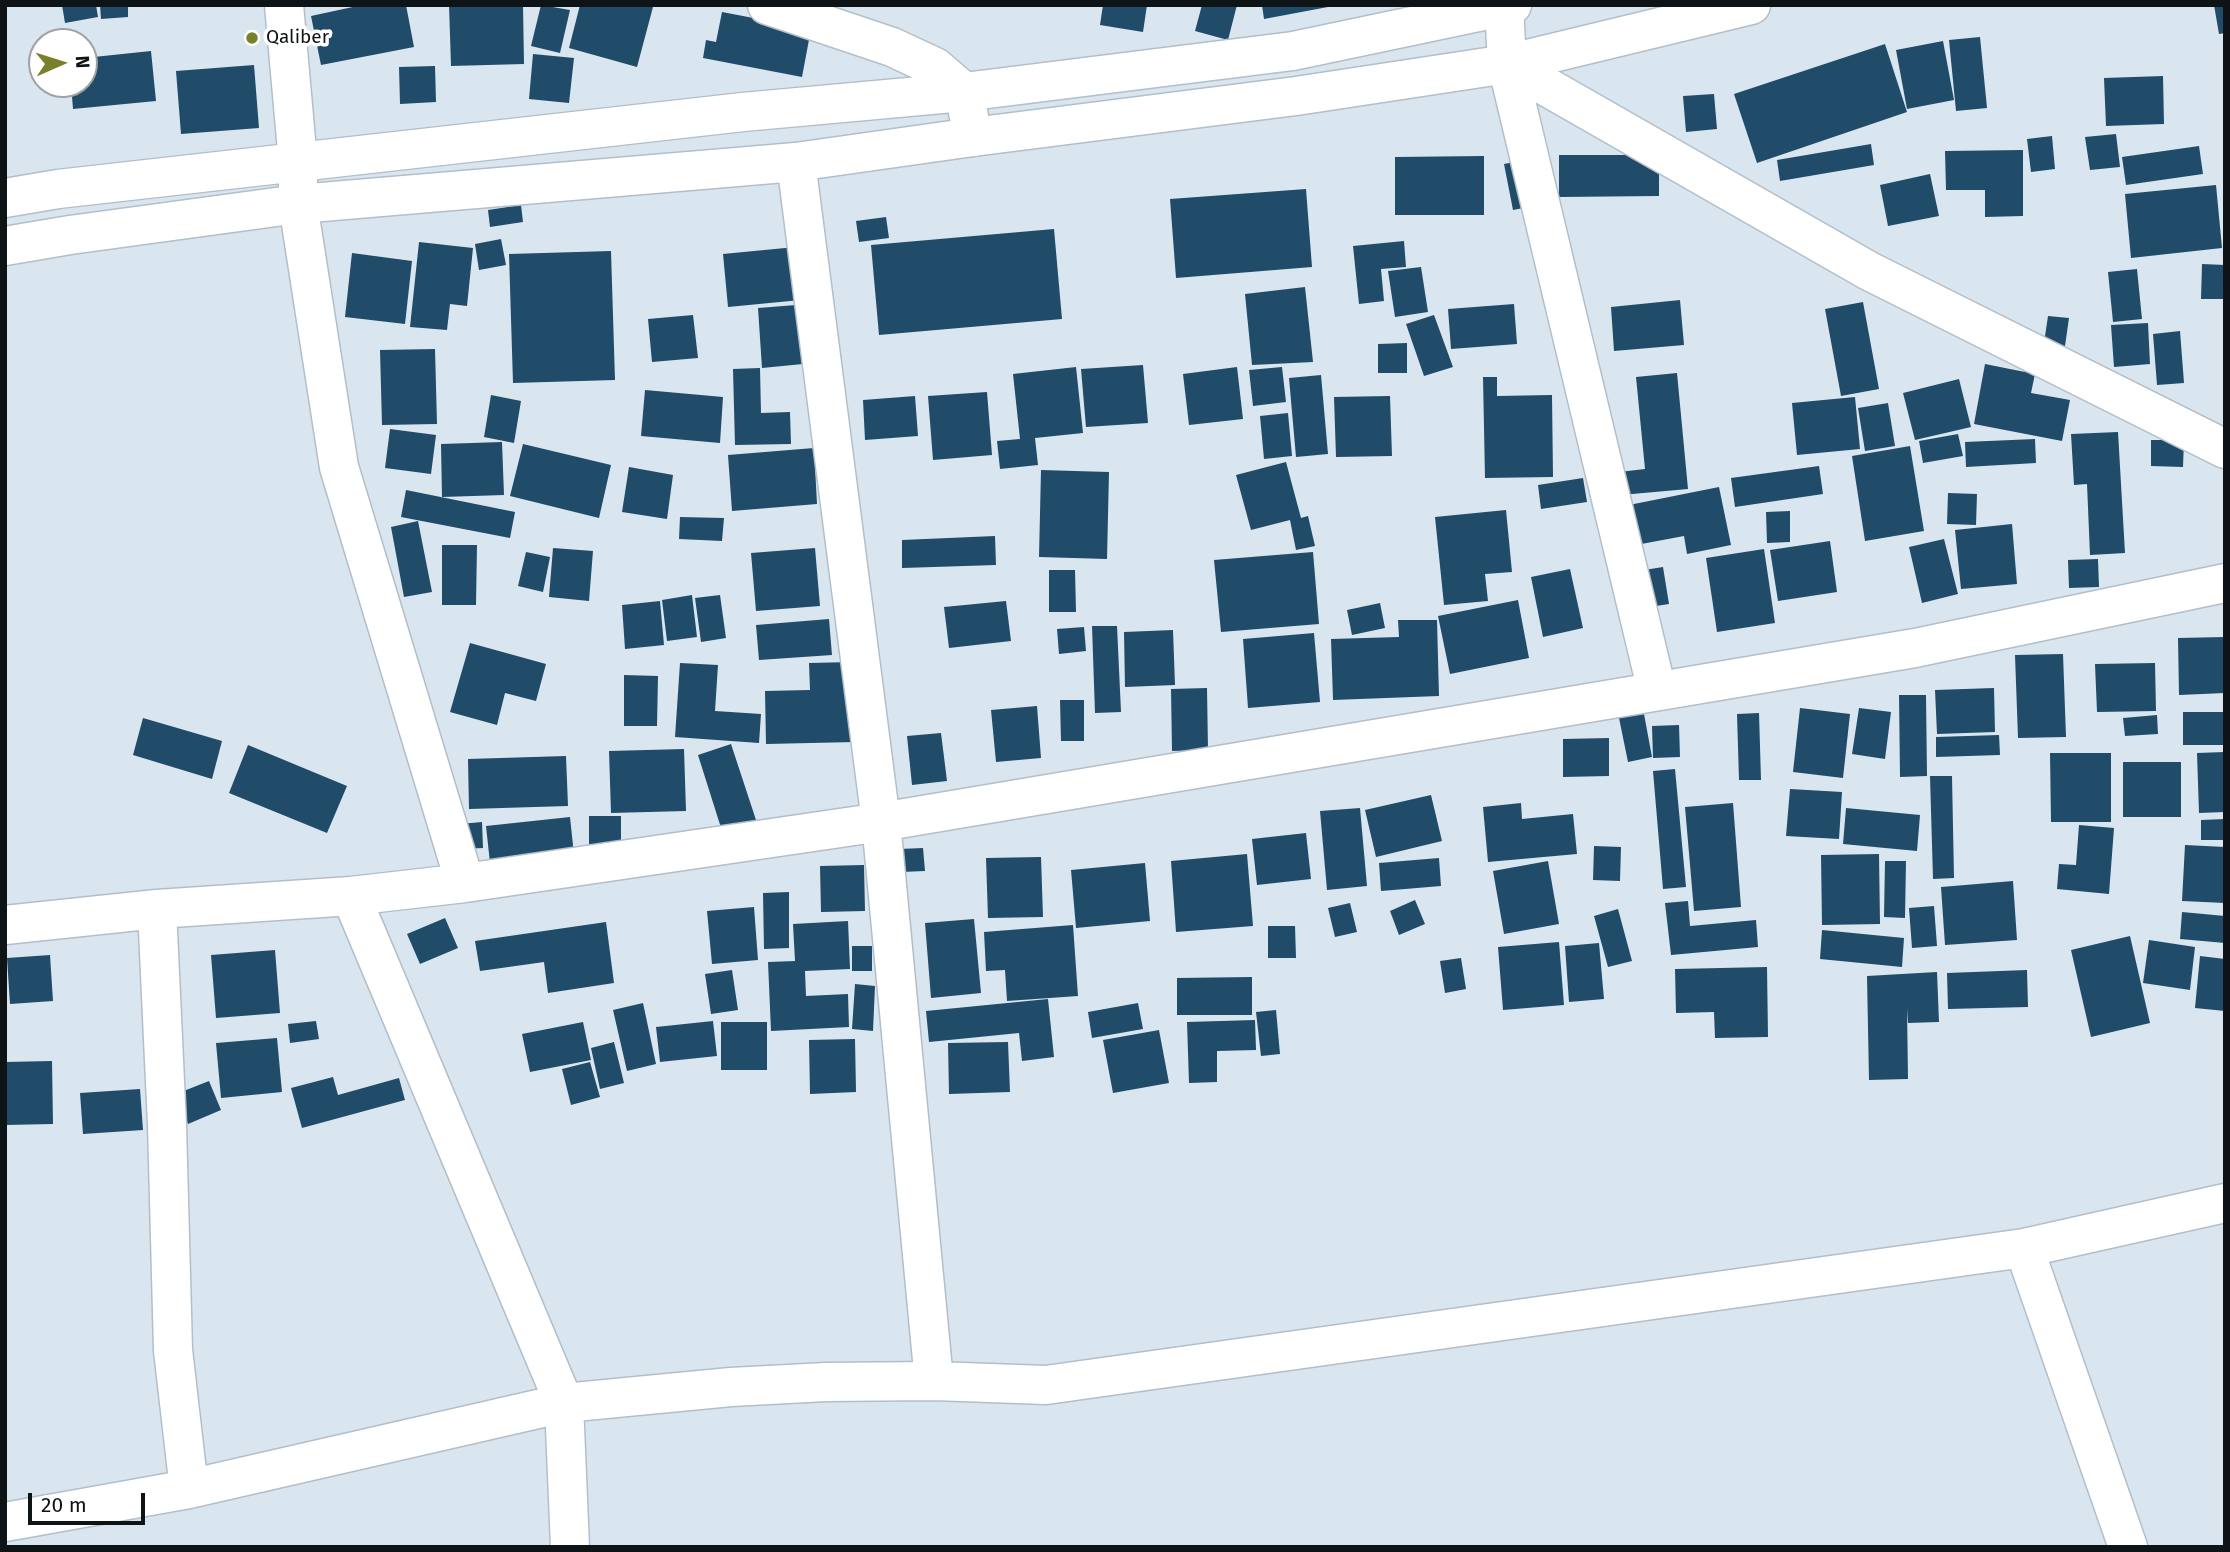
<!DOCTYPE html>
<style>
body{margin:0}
#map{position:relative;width:2230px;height:1552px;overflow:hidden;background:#d9e6f0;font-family:"Fira Sans",sans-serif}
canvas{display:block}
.frame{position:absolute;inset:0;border:7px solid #0e1316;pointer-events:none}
.north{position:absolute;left:28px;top:28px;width:70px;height:70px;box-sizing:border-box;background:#fff;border:2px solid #9fa1a2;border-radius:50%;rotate:87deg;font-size:19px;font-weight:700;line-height:28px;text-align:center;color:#0e1316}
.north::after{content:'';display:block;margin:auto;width:24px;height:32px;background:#79802a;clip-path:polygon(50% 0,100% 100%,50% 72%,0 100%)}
.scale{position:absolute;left:28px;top:1493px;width:117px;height:32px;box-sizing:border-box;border:4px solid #0e1316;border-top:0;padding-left:9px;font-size:21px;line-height:24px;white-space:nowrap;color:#0e1316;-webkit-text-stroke:5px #fff;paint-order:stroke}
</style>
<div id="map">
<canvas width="2230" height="1552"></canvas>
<div class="frame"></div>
<div class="north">N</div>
<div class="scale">20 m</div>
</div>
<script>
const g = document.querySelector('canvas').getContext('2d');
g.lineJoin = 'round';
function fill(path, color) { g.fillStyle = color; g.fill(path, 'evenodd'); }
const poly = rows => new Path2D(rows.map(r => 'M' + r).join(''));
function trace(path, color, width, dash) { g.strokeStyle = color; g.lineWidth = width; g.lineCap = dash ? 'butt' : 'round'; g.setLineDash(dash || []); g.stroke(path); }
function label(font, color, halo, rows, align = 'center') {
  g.font = font + ' "Fira Sans",sans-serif'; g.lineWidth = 7; g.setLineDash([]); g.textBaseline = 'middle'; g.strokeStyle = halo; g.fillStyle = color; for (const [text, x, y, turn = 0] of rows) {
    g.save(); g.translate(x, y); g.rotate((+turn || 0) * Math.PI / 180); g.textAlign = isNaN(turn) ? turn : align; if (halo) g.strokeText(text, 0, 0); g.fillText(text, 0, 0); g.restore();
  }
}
fill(poly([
 [62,5,96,5,98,17,65,23],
 [100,5,128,5,128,17,101,19],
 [362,5,406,5,414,47,321,65,311,16],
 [449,5,523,5,524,64,451,66],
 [541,5,570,10,560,53,531,46],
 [580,5,645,5,653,7,637,67,569,48],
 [1103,5,1147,5,1143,32,1100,25],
 [1202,5,1237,5,1228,40,1195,31],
 [1262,5,1328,5,1328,7,1264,19],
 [2214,5,2225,5,2225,33,2219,34],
 [722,12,811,29,802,77,703,58,706,40,716,42],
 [1980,37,1987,108,1956,111,1949,40],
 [1943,41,1954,100,1907,109,1896,50],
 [1885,44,1907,112,1757,163,1734,94],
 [151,51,156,101,73,109,71,84,84,84,84,58],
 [533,54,574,58,569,103,529,99],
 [254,65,259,128,181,134,176,71],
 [435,66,436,102,400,104,399,67],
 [2163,76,2164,124,2106,126,2104,78],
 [1714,94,1717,129,1686,132,1683,96],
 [2116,134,2120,167,2090,170,2085,137],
 [2052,136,2055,169,2031,172,2027,139],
 [1871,144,1874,165,1780,181,1777,160],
 [2199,146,2203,174,2126,185,2122,157],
 [2023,150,2023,216,1985,217,1985,190,1946,190,1945,151],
 [1559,155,1659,155,1659,196,1559,197],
 [1484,156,1484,215,1395,215,1395,157],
 [1530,159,1539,205,1513,210,1504,164],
 [1930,174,1939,216,1888,226,1880,185],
 [2216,185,2222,248,2131,258,2125,194],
 [1306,189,1312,267,1176,278,1170,199],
 [521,205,523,222,490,227,488,210],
 [886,217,889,238,859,242,856,221],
 [1054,229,1062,319,879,335,871,245],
 [501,239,506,265,479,270,475,244],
 [1404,241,1406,267,1381,269,1384,301,1359,304,1353,246],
 [419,242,473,248,467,306,450,304,447,330,410,327],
 [806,246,811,299,728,307,723,254],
 [611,251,615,380,513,383,509,254],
 [352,253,412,261,405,324,345,317],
 [2202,264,2225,265,2225,299,2201,299],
 [1421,267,1428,312,1395,317,1388,271],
 [2137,269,2142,319,2113,322,2108,272],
 [1305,287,1313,362,1252,365,1245,294],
 [1680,300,1684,345,1614,351,1611,307],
 [1863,302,1879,389,1841,396,1825,309],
 [809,304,813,363,762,368,758,308],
 [1514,304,1517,344,1451,349,1448,309],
 [693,315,698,358,652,362,648,319],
 [1434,315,1453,367,1424,376,1406,324],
 [2048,316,2069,318,2065,346,2044,343],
 [2148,323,2150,364,2114,367,2111,325],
 [2180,331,2184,383,2157,385,2153,334],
 [1407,343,1407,373,1378,373,1378,344],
 [435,349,437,424,382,425,380,350],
 [1985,364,2035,374,2031,393,2070,400,2062,441,1974,424],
 [1143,365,1148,423,1086,427,1081,369],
 [1076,367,1083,433,1035,438,1038,465,1000,469,997,441,1020,439,1013,374],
 [1237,367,1243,419,1189,425,1183,374],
 [1282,367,1286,402,1253,406,1249,370],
 [760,368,761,413,790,412,791,444,735,445,733,369],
 [1677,373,1688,489,1621,495,1619,472,1645,469,1636,377],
 [1321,375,1328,454,1296,457,1289,378],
 [1483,377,1497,377,1497,396,1552,395,1553,477,1485,478],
 [1959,379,1971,427,1915,440,1903,393],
 [645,390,723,397,720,443,641,436],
 [987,392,992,455,933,460,928,396],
 [491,395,521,401,514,443,484,437],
 [915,396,918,436,865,440,863,400],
 [1390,396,1392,456,1336,457,1334,397],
 [1855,397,1860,449,1797,455,1792,403],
 [1888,403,1895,446,1865,451,1858,408],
 [1288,413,1292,456,1264,459,1260,416],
 [390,429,436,435,431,474,385,468],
 [2118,432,2125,553,2090,555,2087,484,2074,485,2071,434],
 [1958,434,1963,456,1923,463,1919,441],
 [2035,439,2036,463,1966,467,1965,442],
 [2151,440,2184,440,2183,467,2151,466],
 [502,442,504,495,442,497,441,444],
 [523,444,611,465,599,518,510,496],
 [1910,446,1924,531,1865,541,1852,456],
 [814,448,817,504,732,511,728,455],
 [1286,462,1301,518,1308,516,1315,546,1296,550,1290,520,1251,530,1236,475],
 [1819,466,1823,494,1735,507,1731,478],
 [629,467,673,475,667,519,622,512],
 [1041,470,1109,472,1107,559,1039,557],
 [1583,478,1587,502,1541,509,1538,485],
 [1719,487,1731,545,1687,554,1684,536,1636,545,1629,505],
 [406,490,515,512,510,538,401,517],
 [1948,493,1977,494,1976,525,1947,524],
 [1506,510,1512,572,1485,574,1488,601,1444,605,1435,517],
 [1790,511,1790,542,1767,543,1766,512],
 [680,517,724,518,722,541,679,539],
 [418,521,432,592,404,597,391,527],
 [2012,524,2017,584,1961,589,1955,530],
 [995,536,996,565,902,568,902,540],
 [1944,539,1958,594,1922,603,1909,547],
 [1830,541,1837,592,1778,601,1770,550],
 [442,545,477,545,476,605,442,605],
 [553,548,593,551,589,601,549,597],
 [815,548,820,606,756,611,751,553],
 [1764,549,1775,623,1717,632,1706,558],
 [526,552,550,557,543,592,518,586],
 [1313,552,1319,624,1221,632,1214,560],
 [2098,559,2099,587,2069,588,2068,560],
 [1663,567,1669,604,1643,608,1638,571],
 [1570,569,1583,628,1543,637,1531,577],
 [1049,570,1075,570,1076,612,1049,612],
 [692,595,697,637,667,641,662,600],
 [720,595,726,638,701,642,695,598],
 [1518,600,1529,658,1450,674,1438,616],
 [660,601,664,645,625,649,622,605],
 [1006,601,1011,641,949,648,944,607],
 [1380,603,1385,628,1352,635,1347,610],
 [829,619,832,655,759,660,756,625],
 [1398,620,1437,620,1439,696,1333,700,1331,639,1399,637],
 [1092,626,1117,626,1121,712,1095,713],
 [1084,627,1086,651,1059,654,1057,629],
 [1173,630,1175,685,1125,687,1124,632],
 [1314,633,1320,702,1248,708,1243,639],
 [2225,637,2225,693,2179,695,2178,638],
 [470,643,546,664,536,701,505,693,497,725,450,712],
 [2063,654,2066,737,2018,738,2015,655],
 [853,662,855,742,766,744,765,691,810,690,809,663],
 [680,663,718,665,715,711,761,714,759,743,675,737],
 [2155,663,2156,711,2097,712,2095,664],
 [624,675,658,676,657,726,624,726],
 [1207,688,1208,750,1172,751,1171,689],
 [1994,688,1995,732,1937,734,1935,690],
 [1899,695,1926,695,1927,776,1900,777],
 [1060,700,1084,700,1084,741,1061,741],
 [1037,706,1041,758,996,762,991,710],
 [1800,708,1850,714,1843,778,1793,772],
 [1859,708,1891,712,1885,759,1852,754],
 [2183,712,2225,712,2225,745,2183,745],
 [1759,713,1761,780,1739,780,1737,714],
 [1644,714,1652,757,1628,762,1619,718],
 [2157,715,2158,734,2125,736,2123,718],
 [143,718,222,741,212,779,133,755],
 [1679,725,1680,757,1653,758,1652,726],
 [941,733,947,781,912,785,907,736],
 [1999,735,2000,755,1936,757,1936,737],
 [1609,738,1609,776,1563,777,1563,739],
 [731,744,756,820,722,831,698,755],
 [248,745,347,786,327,833,229,793],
 [684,749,686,811,611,813,609,751],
 [2225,752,2225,812,2199,813,2197,753],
 [2050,753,2111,753,2111,822,2051,822],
 [566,756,568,806,469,809,468,759],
 [2123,762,2181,762,2181,817,2123,817],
 [1675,769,1686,887,1663,889,1653,771],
 [1930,776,1952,776,1954,878,1933,879],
 [1790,789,1842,792,1839,839,1786,836],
 [1431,795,1442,841,1376,857,1365,810],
 [1521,803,1522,819,1573,814,1577,854,1488,862,1483,807],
 [1733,803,1741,907,1694,911,1685,807],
 [1360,808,1367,886,1327,890,1320,811],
 [1846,808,1920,815,1917,851,1843,844],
 [589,816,621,816,621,850,589,850],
 [570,817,574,855,490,863,486,826],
 [2225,819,2225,840,2201,840,2201,820],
 [482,822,483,848,462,849,460,824],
 [2079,825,2114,828,2109,894,2057,889,2059,864,2076,865],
 [1306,833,1311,879,1257,885,1252,839],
 [2185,845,2225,847,2225,903,2182,901],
 [1594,846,1621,847,1620,881,1593,880],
 [923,848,925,871,901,872,899,849],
 [1247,854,1253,926,1176,932,1171,861],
 [1879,854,1880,924,1822,925,1821,855],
 [1041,857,1043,917,988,918,986,858],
 [1439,858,1441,886,1381,891,1379,863],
 [1548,861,1559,924,1504,934,1493,871],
 [1885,861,1906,861,1905,918,1884,917],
 [1145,863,1150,921,1076,928,1071,870],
 [864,865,865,911,821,912,820,866],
 [2013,881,2017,940,1945,945,1941,887],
 [789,892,789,948,764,949,763,893],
 [1415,900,1425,924,1399,935,1390,911],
 [1688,901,1690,926,1756,920,1758,947,1671,955,1665,903],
 [1350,903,1357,932,1335,937,1328,908],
 [1934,906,1937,946,1912,948,1909,908],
 [754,907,758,960,712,964,707,911],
 [1618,909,1632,961,1608,967,1594,916],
 [2182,912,2225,916,2225,943,2180,939],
 [445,918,458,948,420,964,407,934],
 [974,919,981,993,931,998,925,923],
 [848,921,850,969,805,971,806,996,848,994,849,1027,771,1031,768,962,795,961,793,924],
 [606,922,614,983,548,993,544,962,480,971,475,941],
 [1073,925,1078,996,1007,1001,1005,970,986,971,984,932],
 [1268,926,1295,926,1296,958,1268,958],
 [1822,930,1904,938,1902,967,1820,959],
 [2130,936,2150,1023,2091,1037,2071,950],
 [2149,940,2195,947,2190,990,2143,983],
 [1559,942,1564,1005,1503,1010,1498,947],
 [1599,943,1604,999,1569,1002,1565,946],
 [852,946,872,946,872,971,852,971],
 [275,950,280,1013,216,1018,211,955],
 [50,955,53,1001,10,1004,7,958],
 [2200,956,2225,959,2225,1011,2195,1008],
 [1461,958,1466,989,1445,993,1440,961],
 [1767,967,1768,1037,1715,1038,1714,1012,1676,1013,1675,969],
 [732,970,738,1010,711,1014,705,974],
 [2027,970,2028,1007,1948,1009,1947,973],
 [1937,972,1939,1022,1908,1023,1907,1008,1908,1079,1869,1080,1867,976],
 [1252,977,1252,1015,1177,1015,1177,978],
 [855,984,875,986,873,1031,852,1029],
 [1048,999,1054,1057,1022,1061,1019,1033,929,1042,926,1011],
 [643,1003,656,1064,627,1071,613,1010],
 [1138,1003,1143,1029,1092,1038,1088,1012],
 [1276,1010,1280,1054,1261,1056,1256,1012],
 [1255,1020,1256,1050,1217,1051,1217,1082,1189,1083,1187,1022],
 [316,1021,319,1039,290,1043,288,1024],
 [713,1021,717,1056,660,1062,656,1027],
 [583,1022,591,1060,530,1072,522,1034],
 [721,1022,767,1022,767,1070,721,1070],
 [1159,1030,1169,1083,1113,1093,1103,1040],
 [277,1038,282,1092,221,1098,216,1043],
 [855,1039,856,1092,810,1094,809,1040],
 [614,1042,624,1083,600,1089,591,1048],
 [1008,1042,1010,1092,949,1094,948,1043],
 [52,1061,53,1124,5,1125,5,1062],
 [590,1062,600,1097,571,1105,562,1069],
 [333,1077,338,1095,399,1078,405,1100,302,1128,291,1088],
 [209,1081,221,1110,188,1124,176,1094],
 [140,1089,143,1130,83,1134,80,1093]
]), '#204b69');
const minor = poly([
 [284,5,298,162,298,204,339,467,465,883],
 [767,5,892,47,935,67,964,92,973,137],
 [1504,5,1507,64],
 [796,162,881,822,934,1381],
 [1657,691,1507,64,1869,271,2225,449],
 [351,896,564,1403,570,1547],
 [157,909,167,1125,173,1350,189,1489],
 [5,925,157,909,351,896,465,883,881,822,1915,648,2225,583],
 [2024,1248,2128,1547],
 [5,1522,189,1489,564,1403,731,1387,826,1382,934,1381,1046,1385,2024,1248,2225,1203]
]);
const tertiary = poly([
 [5,198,58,189,743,112,964,92,1293,51,1512,5],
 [5,246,70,235,298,204,796,162,973,137,1296,96,1507,64,1751,5]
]);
trace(minor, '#b2bfc9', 41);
trace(tertiary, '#b2bfc9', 41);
trace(minor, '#fff', 38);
trace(tertiary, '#fff', 38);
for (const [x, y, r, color] of [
 [252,38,7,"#79802a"]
]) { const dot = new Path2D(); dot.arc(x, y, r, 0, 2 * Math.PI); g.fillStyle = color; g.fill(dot); trace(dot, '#fff', 2.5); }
label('19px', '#0e1316', '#fff', [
 ["Qaliber",266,38]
], 'left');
</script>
